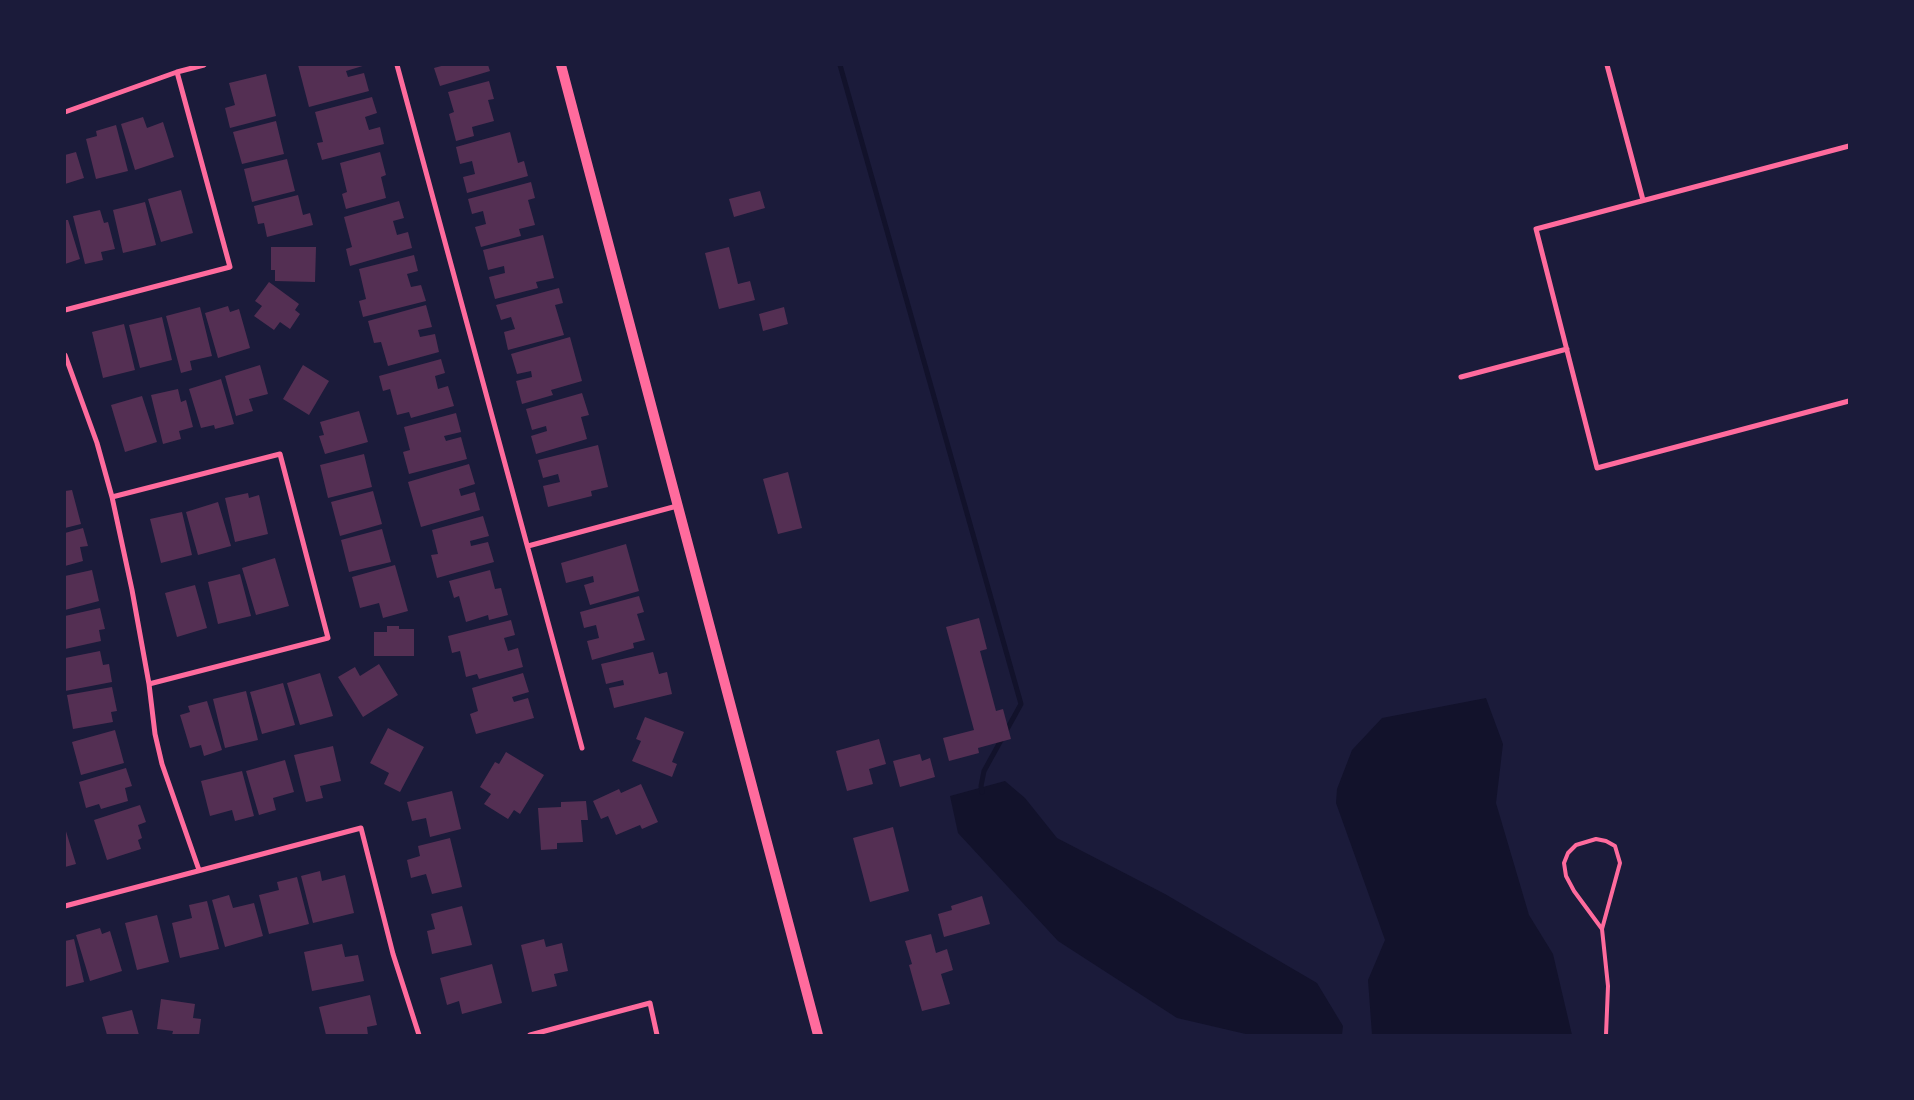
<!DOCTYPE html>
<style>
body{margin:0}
#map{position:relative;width:1914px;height:1100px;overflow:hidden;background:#1b1b3a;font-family:Literata,serif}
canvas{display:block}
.frame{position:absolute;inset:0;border:66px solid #1b1b3a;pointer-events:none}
</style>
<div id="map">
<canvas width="1914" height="1100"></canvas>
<div class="frame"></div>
</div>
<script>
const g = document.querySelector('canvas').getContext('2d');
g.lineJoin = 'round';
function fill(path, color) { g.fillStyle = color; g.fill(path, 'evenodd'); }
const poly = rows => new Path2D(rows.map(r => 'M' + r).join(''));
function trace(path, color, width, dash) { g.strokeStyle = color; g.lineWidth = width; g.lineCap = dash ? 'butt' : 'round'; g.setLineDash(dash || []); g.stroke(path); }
fill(poly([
 [1486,698,1503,744,1496,803,1529,915,1553,954,1572,1035,1372,1035,1368,980,1385,940,1336,803,1337,789,1352,750,1382,718],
 [1005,781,1025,798,1057,838,1165,894,1317,983,1343,1026,1342,1035,1250,1035,1177,1018,1058,941,958,833,950,796]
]), '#12122b');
trace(poly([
 [840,65,1021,704,984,771,981,786,982,792]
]), '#12122b', 5);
fill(poly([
 [298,65,366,65,346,71,348,77,364,73,369,91,309,107],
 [445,65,488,65,490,71,440,86,434,68],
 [266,74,276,116,230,128,225,108,235,105,229,83],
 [489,81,494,99,488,100,494,121,472,127,474,136,456,141,449,114,454,112,448,92],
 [372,97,377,113,365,117,369,130,380,127,384,144,322,160,317,143,323,142,315,112],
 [143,117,147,128,163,122,174,157,135,170,121,124],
 [276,121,284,154,242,164,233,132],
 [116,125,128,171,96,179,86,139,97,136,96,131],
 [510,132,518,163,524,161,528,176,467,193,463,177,475,174,472,161,460,164,456,147],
 [76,152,84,178,65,184,65,155],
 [380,152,386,175,381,177,386,198,346,209,342,194,347,192,340,163],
 [287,159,295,191,252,202,244,169],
 [531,182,535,198,528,200,535,225,519,229,521,236,481,247,475,227,486,224,483,211,472,214,468,199],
 [181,190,193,233,161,242,148,199],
 [760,191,765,208,734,217,729,199],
 [298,195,303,215,310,213,313,225,267,237,264,223,258,224,254,206],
 [399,201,404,218,393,221,397,235,408,232,412,248,350,266,346,249,352,247,344,217],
 [145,202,156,245,123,253,113,210],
 [100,210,104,223,108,222,115,249,101,252,103,260,85,264,73,216],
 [65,220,68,220,80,259,65,264],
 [543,235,554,278,536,282,538,288,495,299,489,277,505,273,504,266,488,270,483,250],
 [271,247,316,247,315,282,275,281,275,270,271,270],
 [729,247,738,284,750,281,755,300,719,309,705,253],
 [414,255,418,271,407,274,411,287,421,285,426,301,363,317,359,301,366,299,359,269],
 [269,282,299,304,295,310,300,314,290,329,280,322,274,330,254,316,262,306,255,301],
 [559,288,563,303,555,305,564,335,508,350,504,332,515,329,511,317,501,320,496,305],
 [426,305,432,327,418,330,420,337,435,334,439,352,388,366,381,342,374,343,368,321],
 [228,306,230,312,239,309,250,348,218,358,205,313],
 [200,307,212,356,190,361,192,370,181,373,166,316],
 [784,307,788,324,763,331,759,314],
 [162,317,172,360,140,368,129,325],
 [124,324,135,370,103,378,92,332],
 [570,337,582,381,551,390,553,395,522,404,516,381,532,377,531,371,517,374,511,354],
 [441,359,445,373,435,376,438,389,448,386,454,406,411,418,409,412,397,415,390,389,383,391,379,376],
 [260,365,268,394,249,399,253,411,236,416,225,376],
 [303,365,329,381,309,415,283,399],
 [221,379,234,424,215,429,214,425,201,428,189,389],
 [178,389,181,402,186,400,193,427,179,431,181,439,163,444,151,395],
 [582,393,589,415,581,417,587,439,536,454,531,436,547,431,546,426,532,430,526,409],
 [142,396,157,442,125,452,111,405],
 [359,411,368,442,325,454,319,436,324,435,320,422],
 [456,413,461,432,444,436,446,441,461,437,467,459,409,474,403,452,410,450,404,427],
 [598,445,608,487,591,491,592,496,548,507,543,486,560,482,558,474,543,478,538,460],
 [364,454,372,487,328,498,320,465],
 [469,464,475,484,459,489,461,496,475,492,480,510,421,527,408,482],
 [788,472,802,528,778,534,763,479],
 [72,490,81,524,65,528,65,491],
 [373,491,382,524,340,536,331,502],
 [248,493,249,498,259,495,268,534,235,542,225,498],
 [218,502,231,546,198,555,186,512],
 [182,512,192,555,161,563,150,519],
 [483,516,489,536,470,541,471,546,488,542,494,562,437,578,431,555,438,554,432,530],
 [83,528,88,546,80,547,83,561,65,566,65,533],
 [382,529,391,562,349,572,341,540],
 [626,544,639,591,590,605,584,585,594,582,593,576,566,583,561,563],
 [275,558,289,606,256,615,242,568],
 [395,565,408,611,383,618,379,603,360,608,352,577],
 [92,570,99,601,65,610,65,576],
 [490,570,495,589,501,588,508,615,489,620,488,615,466,622,459,596,454,598,449,581],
 [240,574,251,616,218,624,208,582],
 [195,585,207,628,177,637,165,593],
 [639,596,644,612,637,614,645,640,633,643,634,648,592,660,587,641,599,638,596,625,584,628,580,612],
 [100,608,105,629,99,630,101,641,65,649,65,616],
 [979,618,987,649,980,651,996,711,1003,709,1011,739,978,748,979,753,949,761,943,738,974,730,946,627],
 [511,620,515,635,504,638,508,651,518,648,523,667,479,679,477,674,466,677,460,651,452,653,448,636],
 [387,626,399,626,399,629,414,629,414,656,374,656,374,632,387,632],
 [100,651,103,665,109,664,112,682,65,691,65,658],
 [653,652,659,674,667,672,672,694,614,708,609,688,624,685,623,680,606,684,601,664],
 [379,664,398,695,363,717,338,677,355,667,360,676],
 [320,673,333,716,300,725,287,683],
 [523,673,529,692,512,697,514,702,528,698,534,718,476,734,470,714,478,711,472,688],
 [283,683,295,725,262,734,250,692],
 [112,687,117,711,111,712,113,722,73,729,67,695],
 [246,691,258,740,225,748,213,699],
 [207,701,222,750,204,756,201,745,190,748,180,715,190,712,188,706],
 [645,717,684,732,672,762,677,764,672,777,632,761,641,741,636,739],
 [388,728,424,747,400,792,384,784,389,773,370,763],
 [115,730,124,763,81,775,72,742],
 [879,739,886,764,869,769,873,784,847,791,836,751],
 [333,746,341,781,320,786,323,798,306,802,294,755],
 [506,752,544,775,520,814,514,810,508,819,484,804,491,794,480,787,495,762,499,764],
 [920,754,922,761,930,758,935,777,900,787,893,761],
 [285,760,294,792,273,798,276,810,259,815,246,771],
 [126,768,132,786,125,788,128,801,101,809,99,804,86,808,79,782],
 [242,771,254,816,235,821,232,810,210,816,201,781],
 [641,784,658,822,642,829,640,825,616,835,608,816,601,819,593,801,619,789,621,793],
 [452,791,461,829,430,837,426,818,412,821,407,802],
 [586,801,588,820,581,820,583,842,557,843,557,849,541,850,538,808,561,807,561,802],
 [140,805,146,822,138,825,142,838,138,840,141,849,107,860,94,820],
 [893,827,909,891,870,902,853,838],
 [65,828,76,864,65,867],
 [450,838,462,887,432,894,426,874,411,878,407,860,420,856,418,846],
 [320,871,322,881,345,875,354,913,313,923,301,876],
 [297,877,309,924,269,934,259,895,279,890,277,882],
 [229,895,233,908,254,903,263,936,225,947,212,900],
 [982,896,990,924,944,937,938,914,952,910,951,906],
 [207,901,219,949,180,958,172,923,192,918,189,905],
 [462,906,472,945,432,954,427,931,435,929,431,914],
 [157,915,169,962,137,970,125,923],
 [100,928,102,934,110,931,122,971,90,981,76,935],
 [931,934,936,953,947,949,953,970,941,974,950,1004,922,1011,909,965,912,964,905,941],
 [74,939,84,982,65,987,65,941],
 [544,939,546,947,562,943,568,971,554,974,557,986,532,992,521,945],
 [342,944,345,957,358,955,364,981,312,991,304,952],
 [492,964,502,1003,462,1014,459,1001,447,1005,440,978],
 [370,995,377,1025,367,1027,368,1035,326,1035,319,1007],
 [161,999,195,1004,193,1018,201,1019,199,1035,172,1035,173,1031,157,1029],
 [132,1010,139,1035,107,1035,102,1017]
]), '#542f53');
trace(poly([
 [1602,929,1620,863,1615,846,1606,841,1596,839,1576,845,1568,853,1564,863,1566,876,1574,891,1602,929,1608,986,1606,1035]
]), '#ff6b9d', 4);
trace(poly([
 [397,65,582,748],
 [1607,65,1643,200],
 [65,112,177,72,204,65],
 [1849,146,1536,229,1597,468,1849,401],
 [65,310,230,267,177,72],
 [65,355,97,443,112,497,132,590,149,684,155,734,162,764,199,870],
 [1461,377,1567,349],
 [112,497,280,454,328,638,149,684],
 [528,546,677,506],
 [65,906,361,828,393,954,419,1035],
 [530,1035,650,1003,657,1035]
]), '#ff6b9d', 5);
trace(poly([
 [561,65,818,1035]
]), '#ff6b9d', 10);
</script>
